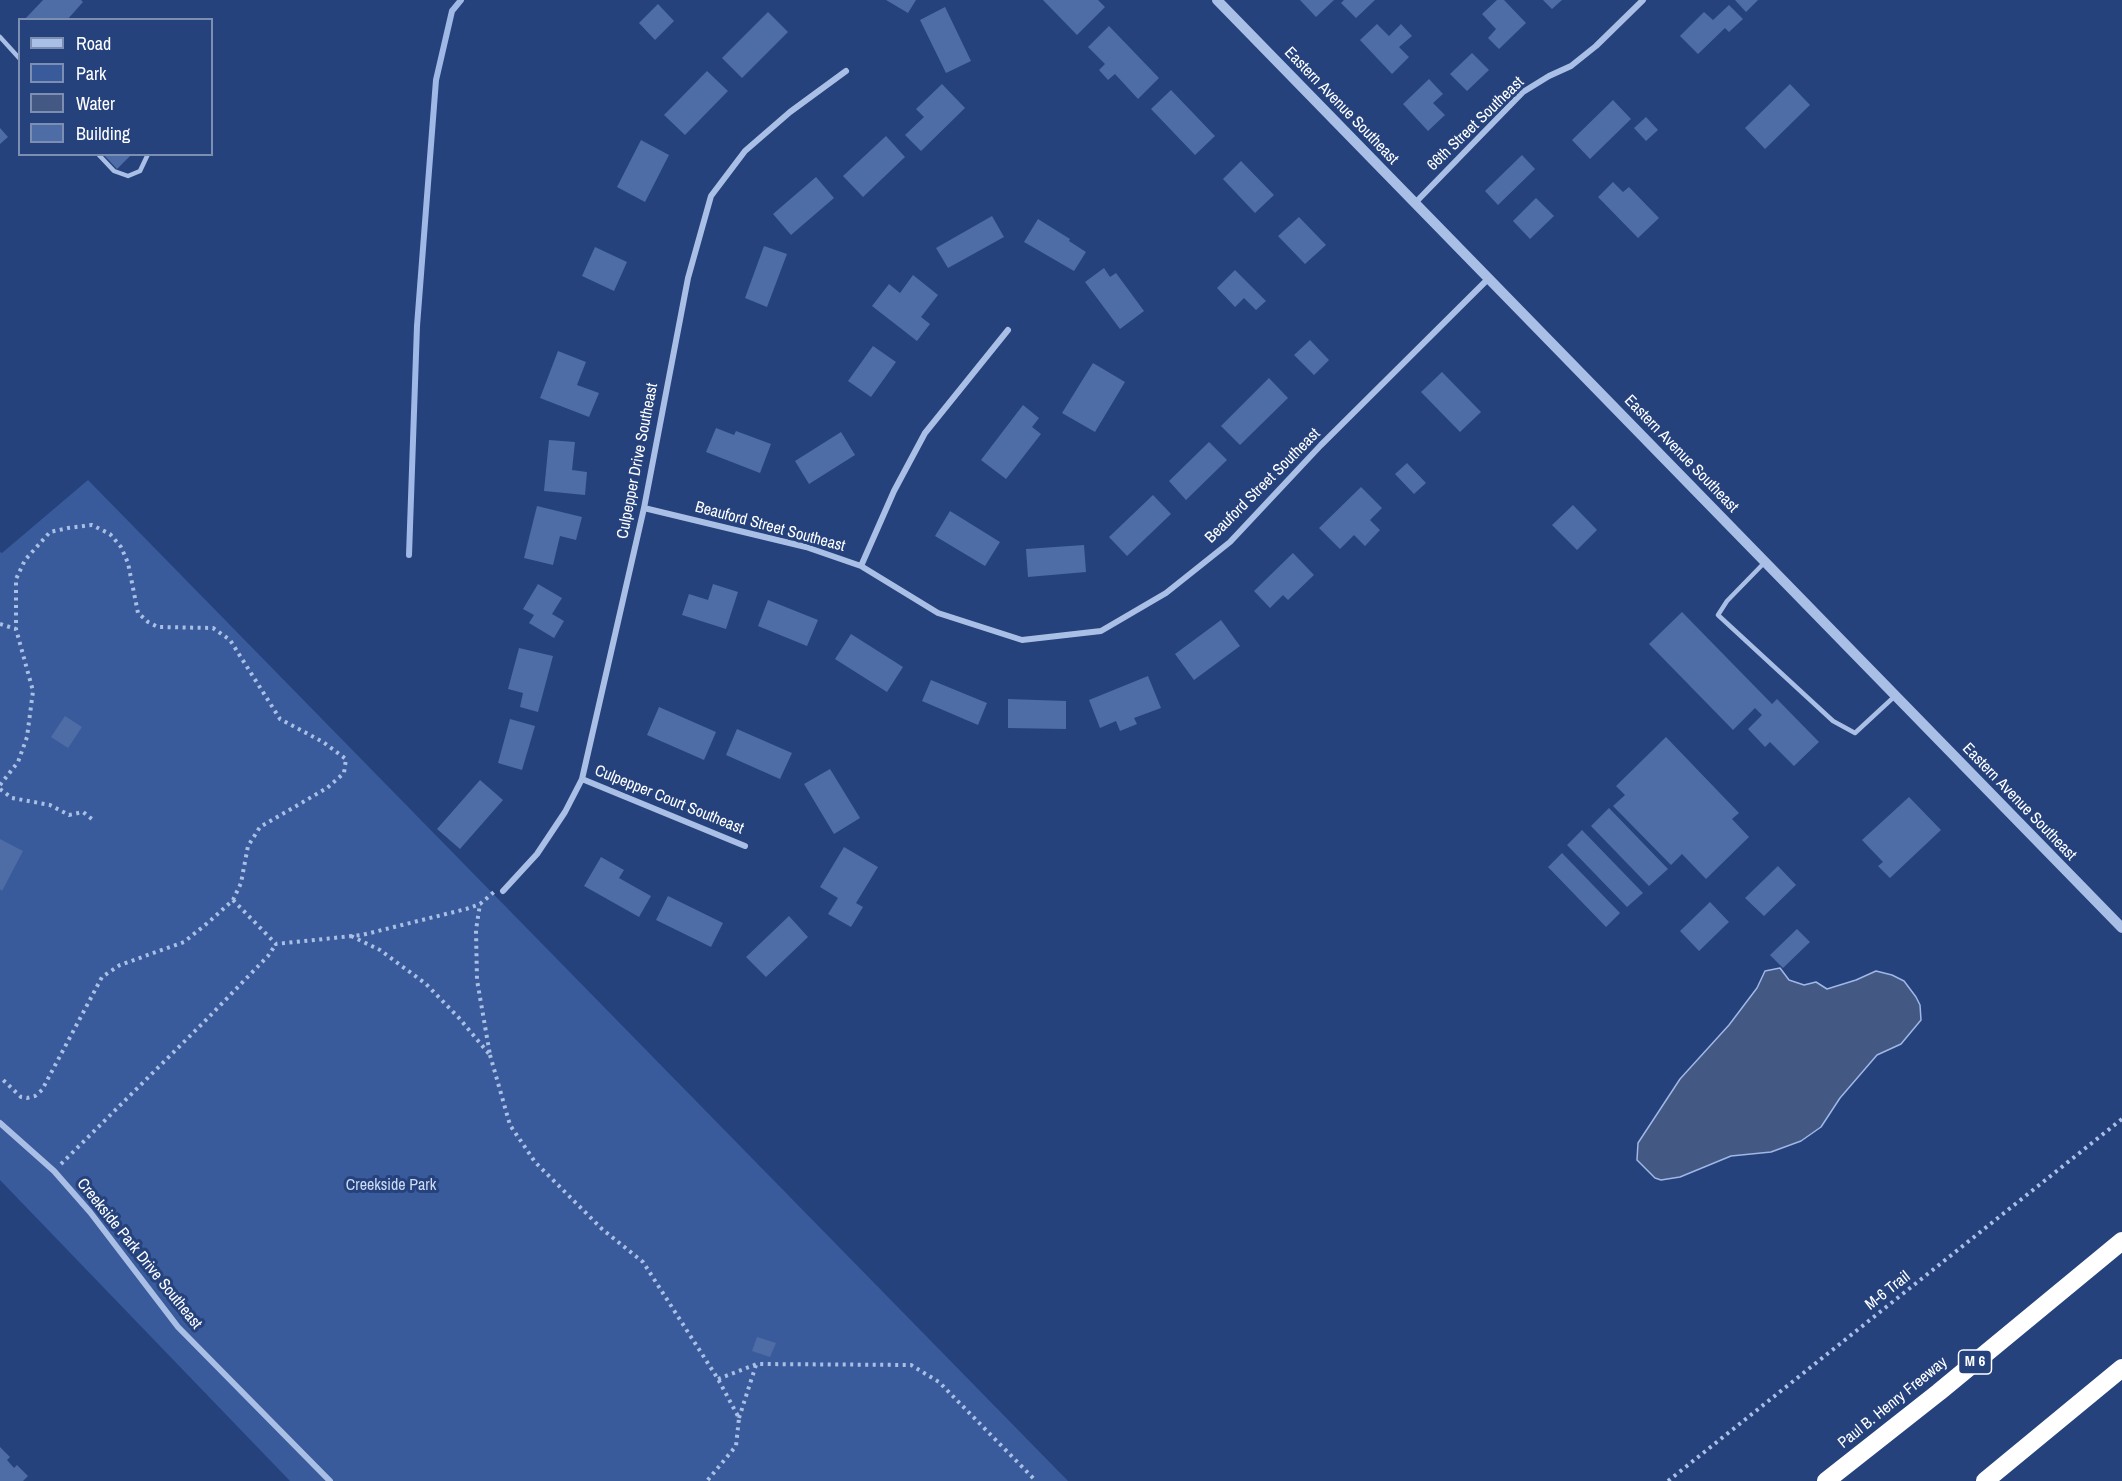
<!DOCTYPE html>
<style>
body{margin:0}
#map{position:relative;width:2122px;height:1481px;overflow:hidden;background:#25427d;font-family:"Archivo Narrow",sans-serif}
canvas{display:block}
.legend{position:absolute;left:18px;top:18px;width:195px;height:138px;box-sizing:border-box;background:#25427d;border:2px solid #7c8eb1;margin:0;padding:8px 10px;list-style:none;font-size:18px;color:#fff}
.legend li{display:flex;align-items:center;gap:12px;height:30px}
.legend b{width:30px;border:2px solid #7c8eb1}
</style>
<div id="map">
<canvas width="2122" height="1481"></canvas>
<ul class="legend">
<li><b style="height:8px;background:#aabfe5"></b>Road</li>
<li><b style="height:16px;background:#395b9b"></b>Park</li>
<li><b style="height:16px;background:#435883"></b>Water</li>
<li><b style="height:16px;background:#4e6ca6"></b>Building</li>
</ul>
</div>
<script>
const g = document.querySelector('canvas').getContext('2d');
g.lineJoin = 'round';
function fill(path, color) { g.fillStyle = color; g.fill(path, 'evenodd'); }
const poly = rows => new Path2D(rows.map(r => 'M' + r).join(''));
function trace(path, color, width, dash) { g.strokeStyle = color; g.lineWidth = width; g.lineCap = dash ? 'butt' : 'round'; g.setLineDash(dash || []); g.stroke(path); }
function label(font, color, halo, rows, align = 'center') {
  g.font = font + ' "Archivo Narrow",sans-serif'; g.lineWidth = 6; g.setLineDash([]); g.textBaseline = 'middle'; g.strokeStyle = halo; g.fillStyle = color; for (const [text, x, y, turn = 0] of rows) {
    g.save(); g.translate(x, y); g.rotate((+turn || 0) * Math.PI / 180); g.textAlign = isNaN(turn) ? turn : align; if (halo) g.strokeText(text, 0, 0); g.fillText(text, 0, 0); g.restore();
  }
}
fill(poly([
 [88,480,1068,1481,290,1481,0,1180,0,552,2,553]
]), '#395b9b');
const water = poly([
 [1780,968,1789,980,1804,985,1816,982,1827,989,1856,980,1876,971,1892,975,1904,981,1916,997,1920,1005,1921,1020,1901,1044,1877,1055,1840,1098,1821,1127,1801,1141,1771,1152,1731,1156,1680,1177,1661,1180,1655,1178,1637,1160,1638,1143,1680,1079,1729,1025,1757,988,1765,971,1780,968]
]);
fill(water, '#435883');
trace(water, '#9fb8e6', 1.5);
trace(poly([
 [409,555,417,326,436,80,452,11,461,0]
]), '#9fb8e6', 6);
fill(poly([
 [43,0,81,0,83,2,67,20,24,20],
 [886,0,916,0,908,13],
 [1043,0,1098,0,1105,7,1077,35],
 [1300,0,1334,0,1316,17],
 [1344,0,1375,0,1356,18,1341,3],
 [1497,0,1504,0,1526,23,1499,49,1488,38,1496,29,1482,14],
 [1543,0,1562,0,1552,9],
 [1735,0,1758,0,1746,12],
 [658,4,674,21,655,40,639,23],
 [1729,5,1743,19,1729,32,1725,28,1698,54,1680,36,1704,12,1713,20],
 [945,7,971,61,946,73,920,20],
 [768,12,788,32,742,78,722,58],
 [1377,24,1389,36,1401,24,1412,36,1399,47,1409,57,1392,74,1360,40],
 [1109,26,1159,78,1138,99,1115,74,1108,80,1099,70,1105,64,1088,47],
 [1472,53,1489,70,1467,91,1450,74],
 [707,71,728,91,685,135,664,115],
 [1429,79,1443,94,1433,103,1445,115,1428,131,1403,104],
 [942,84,965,108,921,151,905,135,924,117,916,109],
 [1790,84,1810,105,1765,149,1745,128],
 [1171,90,1215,136,1195,155,1151,109],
 [1613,100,1631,119,1590,159,1572,140],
 [1646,117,1658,130,1646,141,1634,128],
 [0,128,8,137,0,144],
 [886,136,905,157,863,197,843,176],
 [641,140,669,155,645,202,617,187],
 [103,154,132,154,117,169],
 [1522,155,1535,169,1498,205,1485,191],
 [1241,161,1274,195,1255,213,1223,179],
 [816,177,834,198,791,235,773,214],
 [1613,182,1623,192,1629,187,1659,218,1638,238,1598,197],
 [1536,198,1554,216,1530,239,1513,221],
 [992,216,1004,237,948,268,936,248],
 [1299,217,1326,245,1305,264,1278,236],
 [1038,219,1070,239,1069,241,1086,252,1074,271,1024,242],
 [764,246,787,254,767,307,745,298],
 [595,247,627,262,614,291,582,276],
 [1104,268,1110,277,1116,273,1144,311,1120,329,1085,282],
 [1235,270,1266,301,1256,310,1244,298,1235,307,1217,288],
 [913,275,938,295,921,317,930,324,917,341,872,306,889,284,900,293],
 [1310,340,1329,360,1314,375,1294,355],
 [873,346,896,362,871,397,848,381],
 [558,351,586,362,577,385,599,393,589,417,540,398],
 [1093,363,1125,382,1095,432,1062,413],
 [1442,372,1481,412,1460,432,1421,392],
 [1269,378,1288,398,1240,445,1221,426],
 [1023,405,1039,418,1032,427,1041,434,1006,479,981,460],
 [716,428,734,435,736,431,771,444,760,473,706,452],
 [841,432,855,455,809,484,795,461],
 [549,440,575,442,572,470,587,472,585,495,544,491],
 [1209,442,1227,460,1186,500,1169,481],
 [1407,463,1426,483,1414,494,1395,474],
 [1361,487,1382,508,1370,520,1380,530,1365,546,1354,535,1340,549,1319,528],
 [1153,495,1171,514,1127,556,1109,537],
 [1573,505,1597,530,1577,550,1552,525],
 [537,506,582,517,576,540,560,536,553,565,524,558],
 [950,511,1000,542,985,566,935,536],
 [1084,545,1086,572,1028,577,1026,549],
 [1293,553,1314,575,1288,600,1283,595,1270,608,1254,591],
 [538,584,562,598,552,614,564,621,554,638,529,623,534,615,523,609],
 [713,584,738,592,726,629,682,615,689,594,708,600],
 [768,600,818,620,807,646,758,626],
 [1682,612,1772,704,1777,699,1819,742,1794,766,1770,742,1765,747,1748,729,1762,715,1755,708,1733,730,1649,644],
 [1221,620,1240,646,1194,680,1175,654],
 [851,634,903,667,887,692,835,659],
 [519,648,553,656,538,712,520,707,523,693,508,689],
 [1148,676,1161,708,1134,718,1137,724,1120,731,1116,721,1100,728,1089,700],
 [931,680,987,703,978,725,922,701],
 [1008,699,1066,701,1066,729,1008,728],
 [659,707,716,732,704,760,647,735],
 [65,716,82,727,68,748,51,737],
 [510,719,535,726,522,770,498,763],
 [737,729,792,753,780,779,726,755],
 [1666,737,1739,813,1732,819,1749,837,1706,879,1682,854,1671,865,1613,806,1625,795,1616,786],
 [830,769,860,818,834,834,804,784],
 [480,780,503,800,460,849,437,829],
 [1909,797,1941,830,1890,878,1878,866,1883,862,1862,840],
 [1609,808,1668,869,1649,886,1591,826],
 [1582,830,1643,893,1627,907,1567,845],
 [0,839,23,851,2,891,0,889],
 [844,847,878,867,856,903,863,907,851,927,828,914,838,898,820,887],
 [1562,853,1620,913,1606,927,1548,867],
 [601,857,624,870,619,878,651,896,639,917,584,886],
 [1778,866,1796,885,1764,916,1745,898],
 [668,896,723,923,711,947,656,920],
 [1710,902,1729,922,1699,951,1680,931],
 [789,916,808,937,766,977,746,957],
 [1797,929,1810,942,1783,968,1770,955],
 [757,1337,776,1343,770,1357,752,1351],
 [0,1447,10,1457,7,1460,14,1468,17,1465,28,1476,23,1481,0,1481]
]), '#4e6ca6');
trace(poly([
 [0,624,16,629],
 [0,785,18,762,27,737,33,691,16,629,16,579,25,560,50,532,68,528,92,525,110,534,121,547,128,563,138,613,148,622,158,627,213,628,230,640,280,719,323,742,346,759,344,773,327,788,260,827,248,846,241,883,233,900,210,921,184,942,120,965,102,977,42,1090,35,1096,27,1098,21,1097,0,1077],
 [0,789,12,798,50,805,69,815,83,812,92,819],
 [233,900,276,944,362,935,466,909,480,904,494,892],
 [351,936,380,950,426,984,459,1018,490,1055,477,980,476,930,480,904],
 [490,1055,510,1125,535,1162,602,1229,643,1262,718,1379,739,1418,736,1446,707,1481],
 [61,1164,205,1021,268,956,276,944],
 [718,1379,757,1364,911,1365,939,1382,1036,1481],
 [739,1418,756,1365],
 [1668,1481,2122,1119]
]), '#aabfe5', 4, [3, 4.5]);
trace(poly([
 [0,37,20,59],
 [98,154,114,171,128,176,140,171,148,154],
 [1765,562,1727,601,1718,615,1833,721,1855,733,1895,696]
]), '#aabfe5', 4.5);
trace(poly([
 [1415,203,1523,92,1549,76,1571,66,1596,46,1643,0],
 [644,508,806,547,861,566,938,613,1022,640,1101,631,1166,593,1230,542,1321,445,1489,278],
 [861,566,894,491,925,433,1008,330],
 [582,779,745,846],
 [503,891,537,854,565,812,582,779,644,508,688,278,711,196,745,151,790,112,846,71],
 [0,1123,54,1171,90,1212,178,1327,330,1481]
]), '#aabfe5', 6);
trace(poly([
 [1217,0,2122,928]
]), '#aabfe5', 10);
trace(poly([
 [1826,1481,1939,1392,2122,1241],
 [1985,1481,2122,1368]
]), '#fff', 18);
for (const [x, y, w] of [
 [1975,1362,33]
]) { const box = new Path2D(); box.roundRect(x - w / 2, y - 12, w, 24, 4.5); g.fillStyle = '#25427d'; g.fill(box); trace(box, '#fff', 1.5); }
label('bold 15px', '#fff', null, [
 ["M 6",1975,1362]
]);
label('16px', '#fff', '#25427d', [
 ["Eastern Avenue Southeast",1341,106,46],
 ["66th Street Southeast",1476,124,-44],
 ["Eastern Avenue Southeast",1681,454,46],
 ["Culpepper Drive Southeast",638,461,-79],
 ["Beauford Street Southeast",1263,486,-45],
 ["Beauford Street Southeast",770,527,15],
 ["Culpepper Court Southeast",669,800,22],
 ["Eastern Avenue Southeast",2019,802,46],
 ["Creekside Park Drive Southeast",139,1254,51],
 ["M-6 Trail",1888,1291,-38],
 ["Paul B. Henry Freeway",1893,1403,-39]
]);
label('16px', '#cddbf4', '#25427d', [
 ["Creekside Park",391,1186]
]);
</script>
